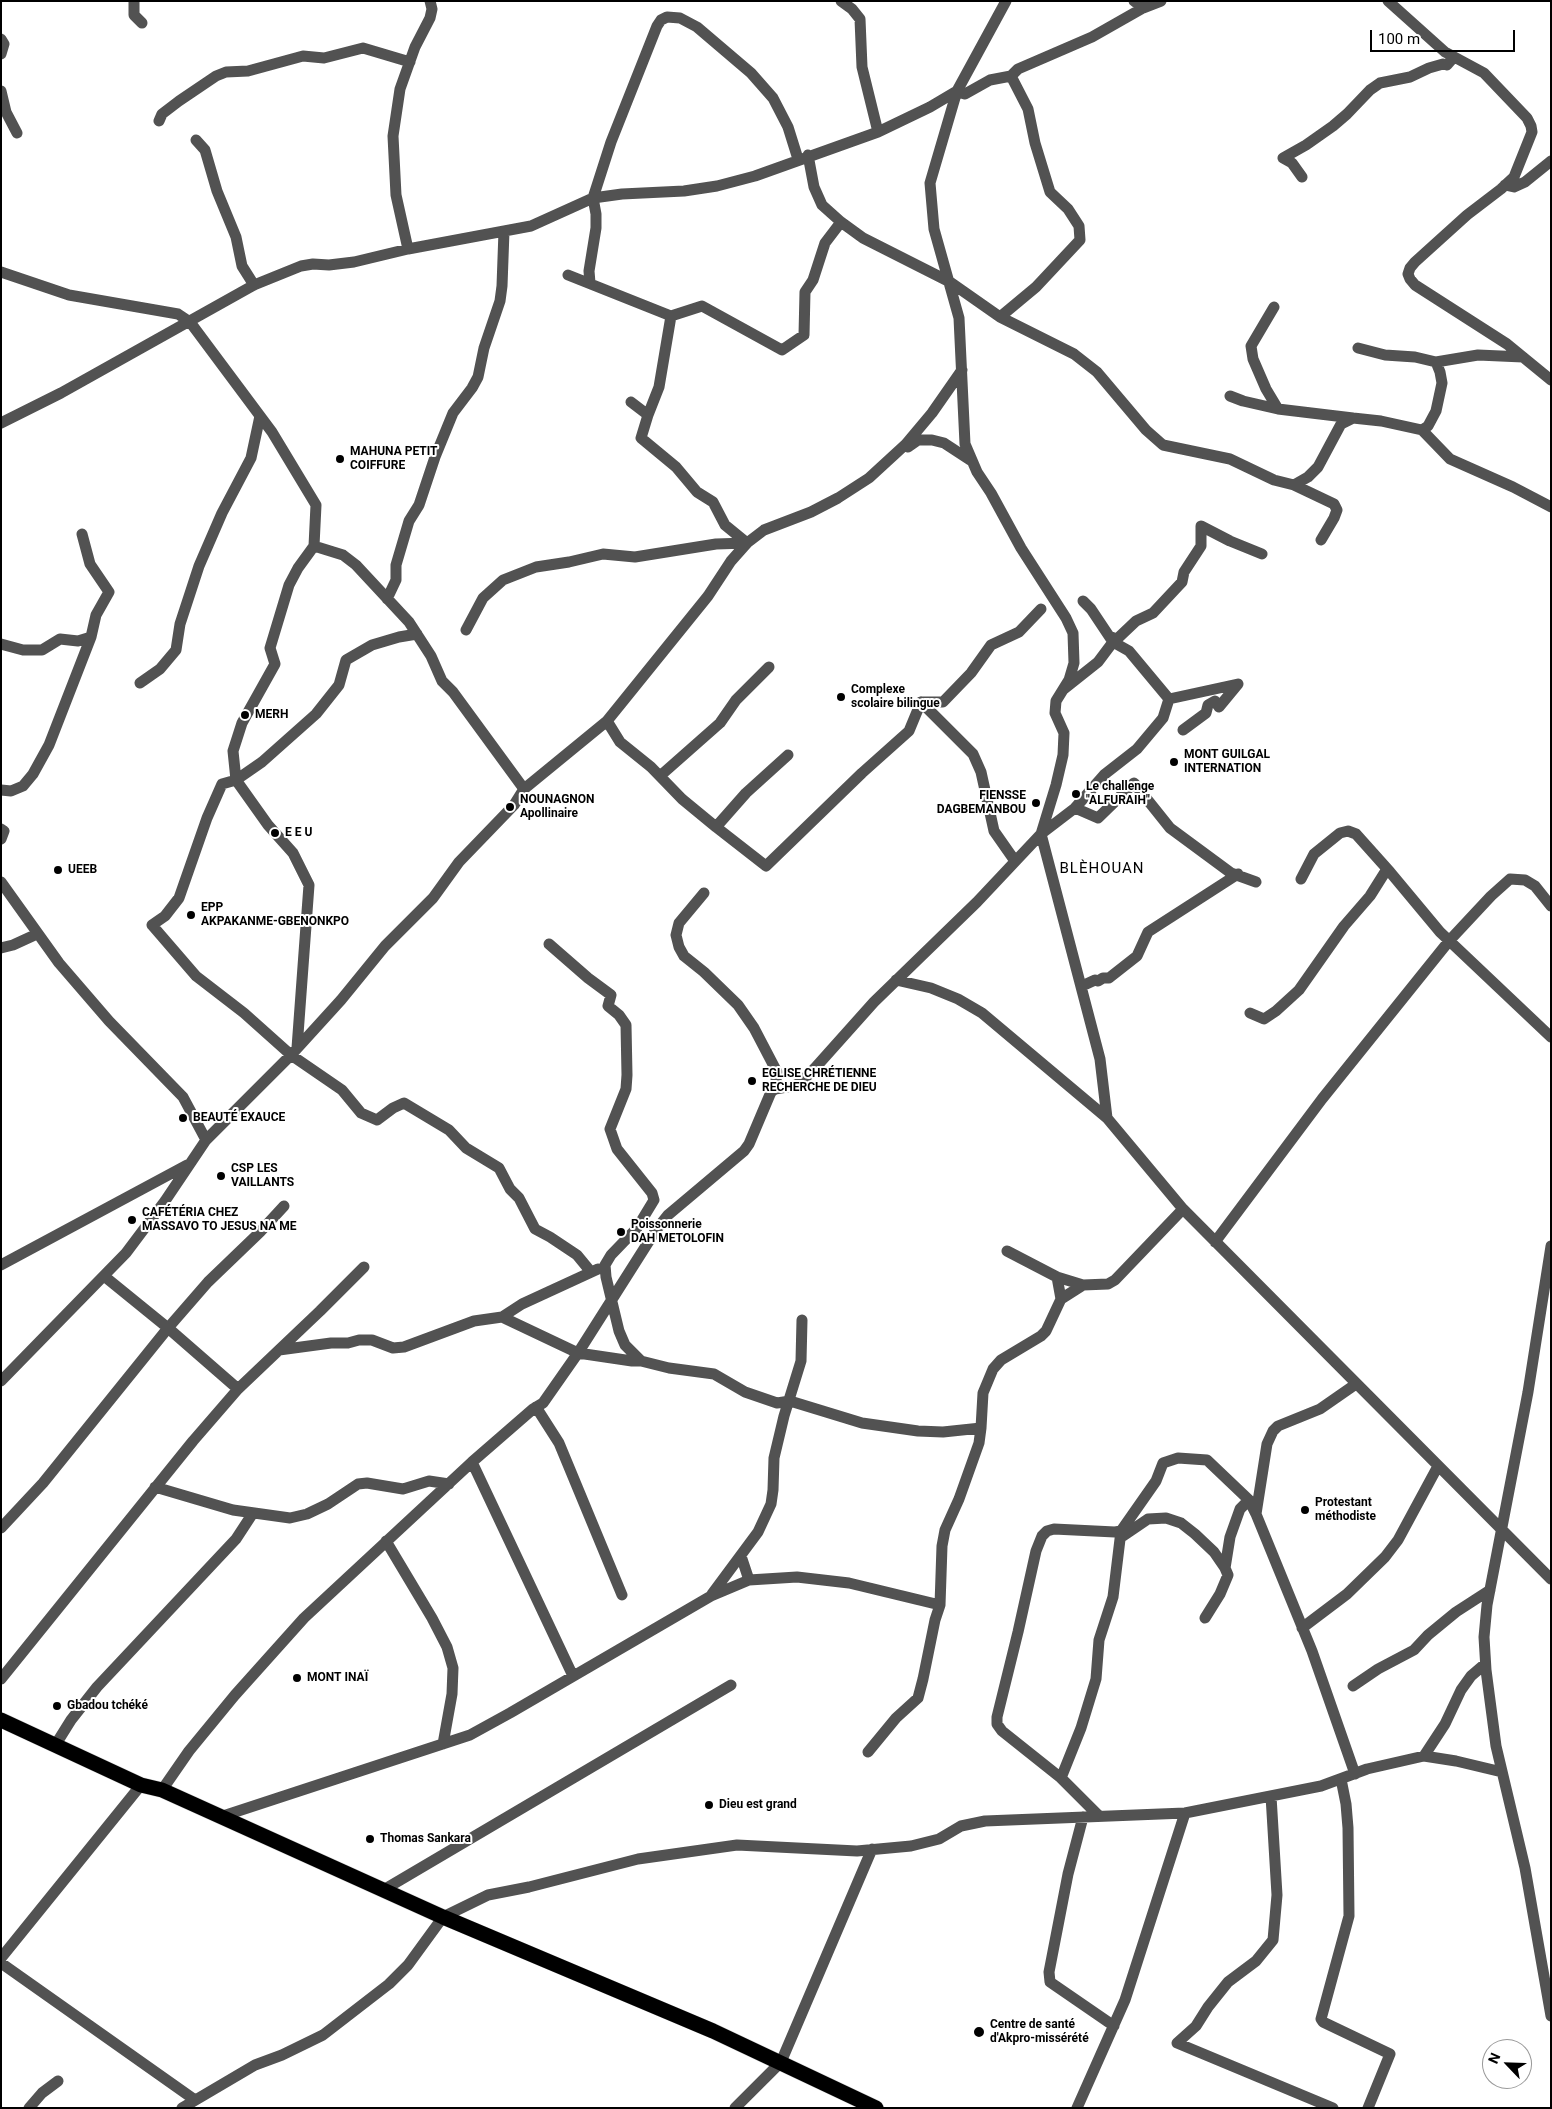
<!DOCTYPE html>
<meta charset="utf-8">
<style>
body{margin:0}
#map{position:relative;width:1552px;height:2109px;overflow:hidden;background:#fff;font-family:Roboto,sans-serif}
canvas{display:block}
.frame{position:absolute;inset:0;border:2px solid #000;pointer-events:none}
.north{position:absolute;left:1482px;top:2039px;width:50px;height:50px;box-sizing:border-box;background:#fff;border:1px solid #999;border-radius:50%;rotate:294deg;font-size:14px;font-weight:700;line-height:20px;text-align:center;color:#000}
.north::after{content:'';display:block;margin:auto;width:18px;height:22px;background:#000;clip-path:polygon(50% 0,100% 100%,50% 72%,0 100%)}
.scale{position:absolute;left:1370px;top:30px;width:145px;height:22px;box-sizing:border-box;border:2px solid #000;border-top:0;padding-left:6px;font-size:15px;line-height:18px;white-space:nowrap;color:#000;-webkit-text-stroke:4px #fff;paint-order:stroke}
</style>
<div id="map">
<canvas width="1552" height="2109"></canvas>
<div class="frame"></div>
<div class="north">N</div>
<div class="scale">100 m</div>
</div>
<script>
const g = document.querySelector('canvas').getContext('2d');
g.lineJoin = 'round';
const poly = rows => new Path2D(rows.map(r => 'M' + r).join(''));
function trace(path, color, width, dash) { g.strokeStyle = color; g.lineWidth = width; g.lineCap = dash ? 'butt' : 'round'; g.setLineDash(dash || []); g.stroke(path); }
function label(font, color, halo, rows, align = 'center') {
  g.font = font + ' Roboto,sans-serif'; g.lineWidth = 4; g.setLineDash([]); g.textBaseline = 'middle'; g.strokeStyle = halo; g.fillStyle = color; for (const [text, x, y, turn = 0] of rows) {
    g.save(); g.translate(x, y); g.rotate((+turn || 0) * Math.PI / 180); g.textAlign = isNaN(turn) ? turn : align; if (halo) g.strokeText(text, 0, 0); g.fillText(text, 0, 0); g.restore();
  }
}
const highway = poly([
 [1,1720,141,1785,162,1790,443,1917,713,2031,876,2108]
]);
trace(highway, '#dbdbdb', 16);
trace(poly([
 [134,1,134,15,142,23],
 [841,1,852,9,860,19,862,67,878,132],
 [1006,1,957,91,930,183,934,229,959,318,965,444,977,472,991,493,1021,548,1066,618,1073,633,1074,663,1069,680,1056,701,1055,713,1064,733,1063,755,1056,785,1041,834,1100,1059,1107,1118],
 [1134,1,1143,8,1161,1],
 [1388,1,1445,52,1484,73,1527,118,1531,126,1532,132,1514,177,1501,189,1467,215,1415,262,1410,268,1408,274,1410,279,1415,285,1507,344,1551,380],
 [1,39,4,44,1,54],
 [1011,76,1018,69,1092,37,1143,8],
 [1,91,6,112,17,133],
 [957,91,965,94,990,80,1011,76,1028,109,1035,143,1050,192,1068,209,1079,226,1080,240,1036,287,1000,317],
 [159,121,162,114,179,101,216,76,226,72,248,71,303,56,324,58,363,48,410,62],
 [196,140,205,150,217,191,236,237,242,266,254,285],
 [808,155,814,187,822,205,841,222,863,238,950,282,1000,317,1074,354,1097,372,1146,430,1163,445,1230,459,1274,480,1294,485,1308,477,1318,467,1341,424,1353,418,1381,421,1422,430,1428,426,1436,411,1442,383,1440,372,1436,362],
 [1302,177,1292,163,1283,158,1306,145,1333,126,1347,114,1370,90,1380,83,1410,77,1429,68,1443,64,1447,65,1454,57],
 [1505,185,1514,187,1525,182,1551,161],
 [408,249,396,195,393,136,400,89,415,47,430,18,432,9,430,1],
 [1,272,69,295,178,314,190,322,272,432,316,505,314,546,343,555,356,565,409,622,431,656,442,681,453,692,524,789],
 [568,275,671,316],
 [590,283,589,271,596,228,596,214,593,198,611,142,657,26,661,20,667,17,680,18,697,27,751,73,773,98,788,127,798,159],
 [1274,307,1251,346,1253,359,1266,389,1278,409],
 [1358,348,1385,355,1415,357,1436,362,1478,355,1523,357],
 [1230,396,1243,401,1278,409,1353,418],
 [648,415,659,387,671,316,702,306,782,350,804,335,805,292,813,280,825,243,841,222],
 [1,423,61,393,254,285,301,266,313,264,329,265,354,262,408,249,531,226,593,198,622,194,684,191,717,186,755,176,878,132,930,107,957,91],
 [1422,430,1450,459,1513,487,1551,507],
 [908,447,918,440,932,440,944,443,970,460],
 [1294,485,1334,504,1337,510,1334,518,1321,540],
 [314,546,298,568,289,585,270,648,275,664,242,723,233,751,236,780,222,784,207,818,179,898,165,916,152,925,196,976,244,1013,291,1055,342,1090,361,1113,377,1120,393,1108,404,1103,449,1130,466,1148,499,1168,510,1189,519,1198,535,1229,550,1237,577,1255,591,1272],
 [387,599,396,580,396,565,409,521,419,505,435,457,453,413,472,388,478,377,484,348,500,301,502,286,504,231],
 [1083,601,1091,609,1113,642],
 [466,630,483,598,503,580,536,567,569,562,603,554,635,557,716,544,747,543,725,525,713,502,697,492,676,467,641,438,648,415,631,402],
 [1111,637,1117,639,1136,621,1153,613,1182,582,1184,572,1201,546,1201,526,1230,541,1262,554],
 [1,644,23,650,42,650,60,639,78,641,91,637,96,615,109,592,90,564,82,534],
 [140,683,160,669,176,650,180,624,199,566,222,513,251,458,260,416],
 [1169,699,1238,684,1219,707,1215,701,1208,705,1206,713,1183,730],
 [921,702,973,754,981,772,994,831,1015,861],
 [607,721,620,742,651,767,682,799,716,827,746,793,788,755],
 [660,776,720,723,736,700,769,667],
 [1,790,11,791,23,786,33,774,49,745,91,637],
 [1075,808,1098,818,1134,783,1170,828,1231,873,1256,882],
 [716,827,766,866,862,773,909,731,921,702,943,702,971,673,991,645,1019,632,1041,609],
 [1,829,4,831,1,839],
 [1301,879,1314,854,1340,833,1348,831,1356,834,1390,872,1440,932,1551,1037],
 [1,882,59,963,109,1021,183,1097,206,1140],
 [704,893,679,923,676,935,679,947,684,956,704,972,738,1005,754,1028,777,1072,775,1089],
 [549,944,588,978,611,995,608,1006,619,1015,626,1025,627,1075,626,1089,610,1129,617,1149,652,1193,654,1200,637,1228,611,1255,605,1265,606,1277,619,1331,625,1345,641,1361,669,1368,714,1374,745,1392,777,1403,790,1401,862,1423,918,1431,943,1432,981,1428,983,1393,993,1369,1001,1360,1041,1336,1046,1331,1061,1299,1083,1285,1108,1284,1115,1280,1183,1209],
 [1,948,13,945,37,934],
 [896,980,931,988,958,999,982,1013,1107,1118,1183,1209,1551,1579],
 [1082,986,1095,980,1098,981,1103,978,1109,978,1137,956,1148,932,1238,874],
 [1250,1013,1264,1019,1276,1011,1299,990,1344,926,1370,896,1387,869],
 [297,1048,309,885,293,853,268,825,236,780,262,762,316,714,339,685,346,660,372,645,399,637,417,634],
 [1215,1242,1322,1099,1449,941,1491,896,1510,879,1525,880,1535,886,1551,906],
 [1551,1246,1528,1392,1487,1605,1484,1637,1486,1670,1496,1746,1525,1868,1551,2016],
 [1007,1251,1057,1277,1061,1299],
 [1,1265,187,1165],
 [1057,1277,1083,1285],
 [502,1317,578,1353,632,1361,641,1361],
 [279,1350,331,1343,348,1343,359,1340,372,1340,393,1348,404,1347,474,1321,502,1317,522,1304,598,1269],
 [1,1381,126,1253,165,1201,206,1140,291,1055,341,1000,385,946,433,898,459,862,514,805,524,789,607,721,708,596,731,561,747,543,764,530,811,512,838,498,869,478,906,444,932,413,962,370],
 [238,1389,168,1328,208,1282,260,1232,284,1206],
 [536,1407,559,1443,622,1595],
 [472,1462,573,1676],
 [155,1487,233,1510,290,1518,307,1514,328,1504,358,1484,367,1483,403,1489,429,1481,449,1484],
 [1256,1514,1267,1444,1273,1431,1278,1426,1320,1409,1356,1384],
 [1,1528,43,1483,168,1328,104,1276],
 [1123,1536,1148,1519,1166,1518,1181,1523,1195,1534,1214,1552,1225,1568],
 [386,1541,432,1618,447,1647,453,1668,452,1694,443,1744],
 [741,1556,749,1580],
 [712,1594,758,1532,771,1504,773,1490,774,1458,784,1416,801,1361,802,1320],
 [1205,1618,1220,1594,1228,1575,1225,1568,1230,1537,1240,1509,1249,1500],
 [1302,1628,1347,1594,1385,1557,1398,1540,1438,1466],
 [1,1679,193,1441,238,1389,320,1311,364,1267],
 [1353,1686,1378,1669,1414,1650,1428,1635,1456,1612,1490,1590],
 [56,1744,71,1720,97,1687,236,1539,253,1513],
 [868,1752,896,1718,918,1698,923,1679,935,1620,940,1605,942,1546,945,1530,959,1499,979,1443,981,1428],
 [1424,1756,1445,1724,1461,1690,1471,1676,1485,1664],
 [1061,1778,1081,1728,1096,1679,1099,1640,1113,1597,1121,1531],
 [1341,1779,1346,1804,1348,1828,1349,1916,1321,2019,1323,2022,1390,2054,1368,2108],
 [162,1790,189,1751,235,1695,304,1618,472,1462,533,1409,543,1403,578,1353,656,1230,668,1215,744,1151,749,1144,771,1092,775,1089,793,1086,800,1083,815,1068,874,1002,977,902,1041,834,1075,808,1105,774,1137,749,1163,718,1169,699,1129,651,1113,642,1098,662,1064,689],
 [1271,1796,1277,1895,1273,1940,1256,1961,1228,1982,1208,2007,1196,2026,1177,2043,1333,2108],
 [223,1816,470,1735,510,1713,711,1596,749,1580,797,1577,849,1583,940,1605],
 [1099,1816,1061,1778,1002,1731,997,1724,997,1717,1018,1632,1036,1551,1042,1536,1047,1531,1054,1529,1115,1532,1121,1531,1156,1481,1163,1463,1178,1458,1207,1460,1249,1500,1256,1514,1312,1651,1355,1774],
 [1083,1817,1068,1874,1049,1972,1050,1982,1114,2026],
 [385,1889,731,1685],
 [1,1958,141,1785],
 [1,1963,195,2100],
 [29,2108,42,2093,58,2081],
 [182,2108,255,2065,282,2055,323,2035,389,1984,408,1965,443,1917,488,1895,529,1887,638,1859,737,1845,857,1851,911,1846,939,1839,961,1826,985,1821,1185,1813,1321,1786,1367,1769,1424,1756,1456,1761,1502,1772],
 [735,2108,781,2062,872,1849],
 [1077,2108,1125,2000,1185,1813]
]), '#525252', 11);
trace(highway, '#000', 15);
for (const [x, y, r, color] of [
 [340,459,5,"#000"],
 [841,697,5,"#000"],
 [245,715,5,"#000"],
 [1174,762,5,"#000"],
 [1076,794,5,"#000"],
 [1036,803,5,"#000"],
 [510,807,5,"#000"],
 [275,833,5,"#000"],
 [58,870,5,"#000"],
 [191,915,5,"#000"],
 [752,1081,5,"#000"],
 [183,1118,5,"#000"],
 [221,1176,5,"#000"],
 [132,1220,5,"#000"],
 [621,1232,5,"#000"],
 [1305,1510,5,"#000"],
 [297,1678,5,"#000"],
 [57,1706,5,"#000"],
 [709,1805,5,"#000"],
 [370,1839,5,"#000"],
 [979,2032,6,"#000"]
]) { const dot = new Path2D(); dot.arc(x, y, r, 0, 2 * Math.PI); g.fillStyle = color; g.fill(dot); trace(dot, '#fff', 2); }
label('bold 12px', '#000', '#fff', [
 ["MAHUNA PETIT",350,452],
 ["COIFFURE",350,466],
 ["Complexe",851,690],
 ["scolaire bilingue",851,704],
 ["MERH",255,715],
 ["MONT GUILGAL",1184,755],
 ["INTERNATION",1184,769],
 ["Le challenge",1086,787],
 ["\"ALFURAIH\"",1086,801],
 ["FIENSSE",1026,796,"right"],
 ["DAGBEMANBOU",1026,810,"right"],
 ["NOUNAGNON",520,800],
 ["Apollinaire",520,814],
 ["E E U",285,833],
 ["UEEB",68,870],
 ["EPP",201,908],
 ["AKPAKANME-GBENONKPO",201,922],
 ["EGLISE CHRÉTIENNE",762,1074],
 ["RECHERCHE DE DIEU",762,1088],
 ["BEAUTÉ EXAUCE",193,1118],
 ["CSP LES",231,1169],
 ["VAILLANTS",231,1183],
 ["CAFÉTÉRIA CHEZ",142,1213],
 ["MASSAVO TO JESUS NA ME",142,1227],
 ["Poissonnerie",631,1225],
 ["DAH METOLOFIN",631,1239],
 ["Protestant",1315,1503],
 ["méthodiste",1315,1517],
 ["MONT INAÏ",307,1678],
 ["Gbadou tchéké",67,1706],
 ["Dieu est grand",719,1805],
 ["Thomas Sankara",380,1839],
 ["Centre de santé",990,2025],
 ["d'Akpro-missérété",990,2039]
], 'left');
g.letterSpacing = '1px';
label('15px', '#000', '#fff', [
 ["BLÈHOUAN",1102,869]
]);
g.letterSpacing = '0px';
</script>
